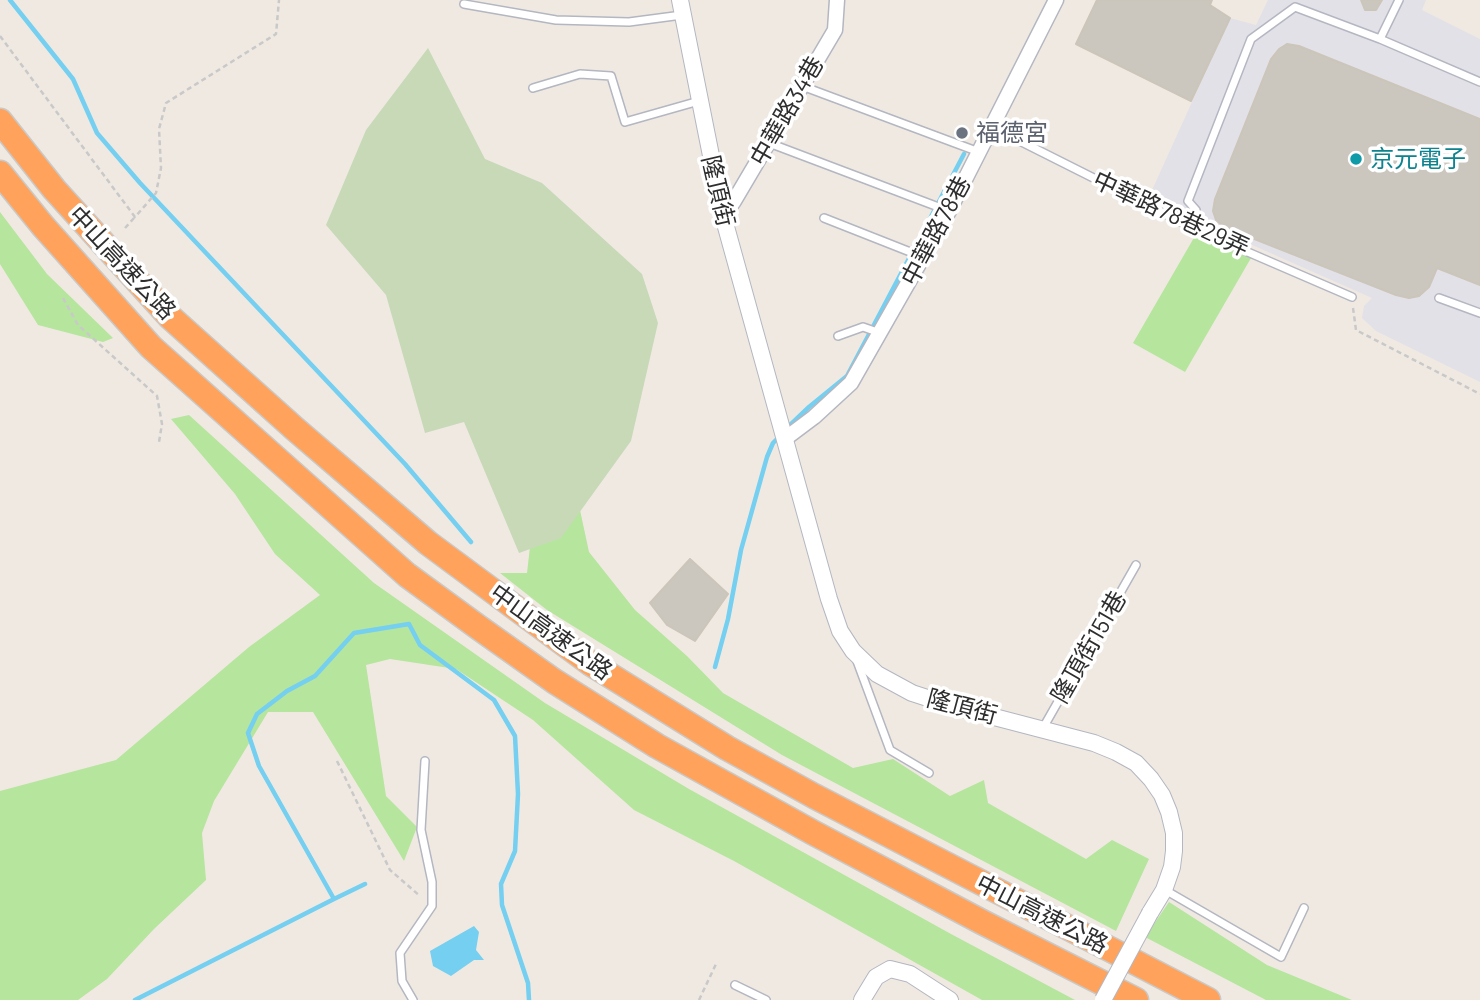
<!DOCTYPE html>
<meta charset="utf-8">
<style>
body{margin:0}
canvas{display:block;background:#efe9e1}
</style>
<canvas width="1480" height="1000"></canvas>
<script>
const g = document.querySelector('canvas').getContext('2d');
g.lineJoin = 'round';
function fill(path, color) { g.fillStyle = color; g.fill(path, 'evenodd'); }
const poly = rows => new Path2D(rows.map(r => 'M' + r).join(''));
function trace(path, color, width, dash) { g.strokeStyle = color; g.lineWidth = width; g.lineCap = dash ? 'butt' : 'round'; g.setLineDash(dash || []); g.stroke(path); }
function label(font, color, halo, rows, align = 'center') {
  g.font = font + ' Barlow,"Noto Sans TC",sans-serif'; g.lineWidth = 7; g.setLineDash([]); g.textBaseline = 'middle'; g.strokeStyle = halo; g.fillStyle = color; for (const [text, x, y, turn = 0] of rows) {
    g.save(); g.translate(x, y); g.rotate((+turn || 0) * Math.PI / 180); g.textAlign = isNaN(turn) ? turn : align; if (halo) g.strokeText(text, 0, 0); g.fillText(text, 0, 0); g.restore();
  }
}
fill(poly([
 [1268,0,1426,0,1422,10,1480,39,1480,382,1376,331,1362,318,1364,306,1372,298,1148,199,1230,18,1256,25]
]), '#e3e1e8');
fill(poly([
 [0,212,47,274,113,338,103,342,38,325,0,264],
 [1195,236,1251,258,1185,372,1133,343],
 [189,415,374,583,545,703,689,789,951,934,1075,1000,982,1000,734,861,634,810,533,720,456,669,390,659,366,665,386,796,417,827,404,861,313,712,268,712,214,801,202,833,206,880,154,929,107,979,78,1000,0,1000,0,791,116,760,249,647,320,595,275,554,235,494,171,419],
 [537,486,577,496,589,552,635,610,687,656,723,693,853,768,893,759,950,796,984,780,988,803,1086,859,1112,840,1149,859,1116,931,782,755,547,610,500,573,527,573],
 [1169,902,1267,965,1352,1000,1266,1000,1145,937]
]), '#b6e59e');
fill(poly([
 [428,48,485,159,542,183,642,274,658,323,631,441,561,538,519,553,464,422,425,433,386,295,326,225,366,130]
]), '#c8d9b8');
fill(poly([
 [474,926,479,932,476,950,484,960,474,960,451,976,433,966,430,951]
]), '#75cff0');
trace(poly([
 [10,0,73,79,97,133,140,183,405,464,471,542],
 [787,428,809,407,847,376,964,154],
 [715,667,728,619,741,550,767,457,773,443,779,437],
 [334,899,365,884],
 [135,1000,334,899,259,766,248,733,257,714,287,691,315,676,354,633,409,624,420,645,494,700,515,736,518,794,515,851,501,884,502,905,528,983,529,1000]
]), '#75cff0', 4.5);
const building = poly([
 [1097,0,1212,0,1210,5,1230,18,1191,101,1076,44,1097,0],
 [1361,0,1382,0,1376,10,1365,10,1361,0],
 [1287,44,1299,46,1480,119,1480,285,1437,268,1429,287,1419,296,1409,298,1396,295,1224,227,1216,220,1213,211,1215,199,1271,59,1279,49,1287,44],
 [690,559,728,594,695,641,667,625,650,603,690,559]
]);
fill(building, '#cbc7bf');
trace(building, '#cbc5ba', 2);
const service = poly([
 [1399,0,1380,39,1480,82],
 [464,4,556,20,629,22,682,15],
 [802,86,979,152],
 [533,88,580,74,611,76,625,122,699,101],
 [992,127,1199,231,1352,297],
 [769,143,949,211],
 [824,218,923,257],
 [1189,227,1196,210,1188,201,1251,39,1295,7,1380,39],
 [1439,298,1480,313],
 [838,336,863,327,880,333],
 [857,661,890,750,929,773],
 [1043,728,1136,565],
 [1165,890,1281,957,1304,908],
 [735,985,766,1000],
 [413,1000,402,981,400,953,432,906,432,882,421,830,425,761]
]);
const minor = poly([
 [723,216,734,201,835,30,837,0],
 [786,438,814,417,851,383,949,211,1056,0]
]);
const tertiary = poly([
 [680,0,723,216,829,599,840,631,853,651,877,674,912,693,952,706,1094,743,1116,752,1136,763,1151,779,1162,795,1169,812,1174,833,1174,851,1172,867,1164,890,1150,913],
 [862,1000,876,977,890,969,910,974,950,1000]
]);
const motorway = poly([
 [0,121,54,189,170,317,295,429,428,543,590,663,727,748,814,796,1208,1000],
 [0,173,43,226,151,347,407,575,478,627,554,681,657,746,812,832,982,922,1136,1000]
]);
trace(service, '#b4b7c1', 10);
trace(minor, '#b4b7c1', 17);
trace(tertiary, '#b4b7c1', 18);
trace(motorway, '#c9c9c9', 27);
trace(poly([
 [0,36,135,217,156,193,161,168,159,129,166,103,276,34,279,0],
 [125,228,135,217],
 [63,298,78,325,157,396,162,424,159,442],
 [1353,308,1356,330,1480,394],
 [337,761,390,870,420,896],
 [699,1000,716,964]
]), '#c9c9c9', 2.5, [5, 3.5]);
trace(service, '#fff', 7);
trace(minor, '#fff', 14);
trace(tertiary, '#fff', 16);
trace(motorway, '#ffa35c', 24);
const tertiaryBridge = poly([
 [1103,1000,1150,913]
]);
trace(tertiaryBridge, '#b4b7c1', 18, []);
trace(tertiaryBridge, '#fff', 16);
for (const [x, y, r, color] of [
 [962,133,7,"#6b7280"],
 [1356,159,7,"#0f9aa8"]
]) { const dot = new Path2D(); dot.arc(x, y, r, 0, 2 * Math.PI); g.fillStyle = color; g.fill(dot); trace(dot, '#fff', 2.5); }
label('24px', '#2e2e2e', '#fff', [
 ["中華路34巷",787,111,-60],
 ["隆頂街",718,191,77],
 ["中華路78巷29弄",1171,214,25],
 ["中華路78巷",936,231,-62],
 ["中山高速公路",122,263,47],
 ["中山高速公路",551,632,36],
 ["隆頂街151巷",1089,647,-60],
 ["隆頂街",962,707,15],
 ["中山高速公路",1042,914,27]
]);
label('24px', '#5b616d', '#fff', [
 ["福德宮",976,133]
], 'left');
label('24px', '#0d838f', '#fff', [
 ["京元電子",1370,159]
], 'left');
</script>
